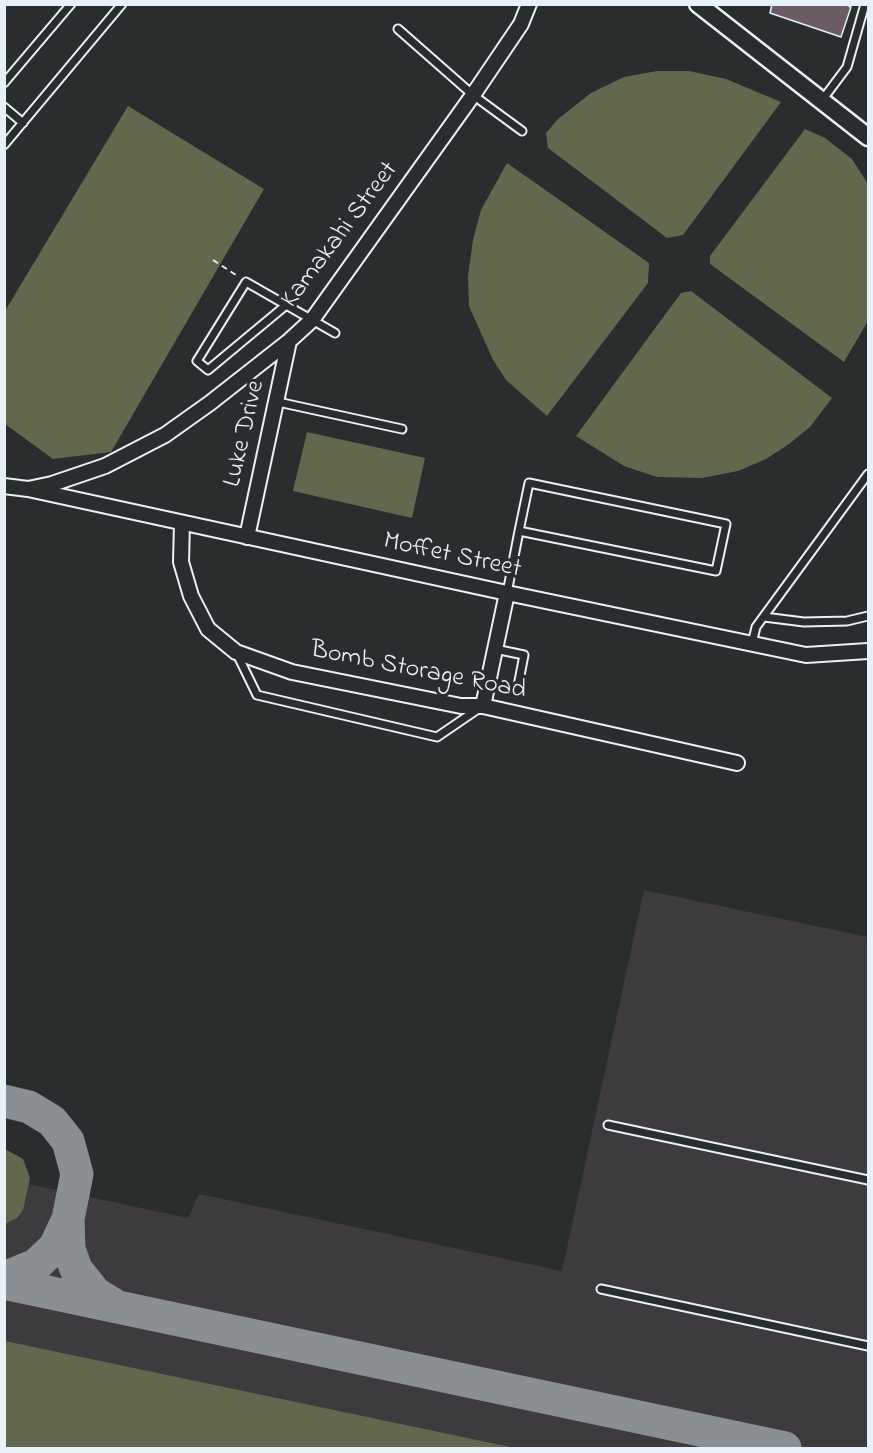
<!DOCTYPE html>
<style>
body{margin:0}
#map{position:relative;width:873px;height:1453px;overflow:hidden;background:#2a2d2e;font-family:"Indie Flower",sans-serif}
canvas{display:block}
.frame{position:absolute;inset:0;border:6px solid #e8f1f8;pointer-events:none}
</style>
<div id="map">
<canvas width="873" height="1453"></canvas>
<div class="frame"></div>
</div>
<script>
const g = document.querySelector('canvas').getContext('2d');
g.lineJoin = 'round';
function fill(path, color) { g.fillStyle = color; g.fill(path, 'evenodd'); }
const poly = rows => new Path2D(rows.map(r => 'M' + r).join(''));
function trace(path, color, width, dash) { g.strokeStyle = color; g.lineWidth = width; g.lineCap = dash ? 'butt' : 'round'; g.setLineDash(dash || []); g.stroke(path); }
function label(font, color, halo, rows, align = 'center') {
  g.font = font + ' "Indie Flower",sans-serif'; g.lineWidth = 6; g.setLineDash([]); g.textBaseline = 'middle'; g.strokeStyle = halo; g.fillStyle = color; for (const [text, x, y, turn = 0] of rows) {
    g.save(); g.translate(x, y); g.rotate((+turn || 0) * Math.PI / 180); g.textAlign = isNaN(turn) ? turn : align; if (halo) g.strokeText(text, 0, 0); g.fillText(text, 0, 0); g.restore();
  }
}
fill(poly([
 [644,890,868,937,868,1448,5,1448,5,1179,188,1218,199,1194,562,1271]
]), '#3e3b3e');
fill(poly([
 [657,71,689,71,726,79,781,102,683,235,667,238,548,148,546,133,558,119,591,93,624,77],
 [128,106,264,189,111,452,53,459,5,424,5,311],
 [805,129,825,138,852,159,868,184,868,321,844,362,710,264,710,256],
 [507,163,649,263,648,283,547,416,506,380,493,360,469,306,468,276,473,240,481,210],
 [691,291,832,398,810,427,789,444,766,459,738,471,702,478,657,477,624,466,576,436,681,293],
 [307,432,425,458,412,518,293,491],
 [5,1149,23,1159,30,1178,23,1210,17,1218,5,1224],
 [4,1341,5,1341,515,1448,5,1448]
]), '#61684e');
trace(poly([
 [4,1101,29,1107,52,1121,68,1141,77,1174,68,1219,55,1247,36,1265,4,1278],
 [68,1219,69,1249,76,1269,95,1293,113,1304],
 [4,1283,785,1448]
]), '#898f93', 33);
const building = poly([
 [772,4,845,4,851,7,841,37,770,13,772,4]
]);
fill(building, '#6c5b64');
trace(building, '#e8f1f8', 1.5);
const service = poly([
 [398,29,473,95,522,131],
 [4,83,71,4],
 [823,99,847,67,865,4],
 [4,107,23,123],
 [4,145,122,4],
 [285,306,208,370,197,361,246,282,335,333],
 [278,402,402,429],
 [507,593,519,531,529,483,726,524,716,571,519,531],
 [764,617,804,622,847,621,868,616],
 [752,644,756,627,868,474],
 [495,649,524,655,517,691],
 [237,654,257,695,437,737,478,709],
 [608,1125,868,1180],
 [601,1289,868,1346]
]);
const minor = poly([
 [4,486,28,489,52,484,105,466,165,435,210,403,289,341,312,320,473,95,521,24,529,4],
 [28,489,507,593,806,655,868,651],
 [182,523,181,562,191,596,208,629,236,652,292,672,461,706,483,706,737,763],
 [247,537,289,341],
 [483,706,507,593]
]);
const tertiary = poly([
 [698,4,868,137]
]);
trace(service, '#e8f1f8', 11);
trace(minor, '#e8f1f8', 18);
trace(tertiary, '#e8f1f8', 21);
trace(poly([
 [213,260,239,277]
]), '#e8f1f8', 2, [6, 4.5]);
trace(service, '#2a2d2e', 7);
trace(minor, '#2a2d2e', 14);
trace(tertiary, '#2a2d2e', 16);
label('26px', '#e8f1f8', '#2a2d2e', [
 ["Kamakahi Street",341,236,-53],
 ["Luke Drive",246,434,-77],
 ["Moffet Street",452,557,12],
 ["Bomb Storage Road",418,672,11]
]);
</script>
